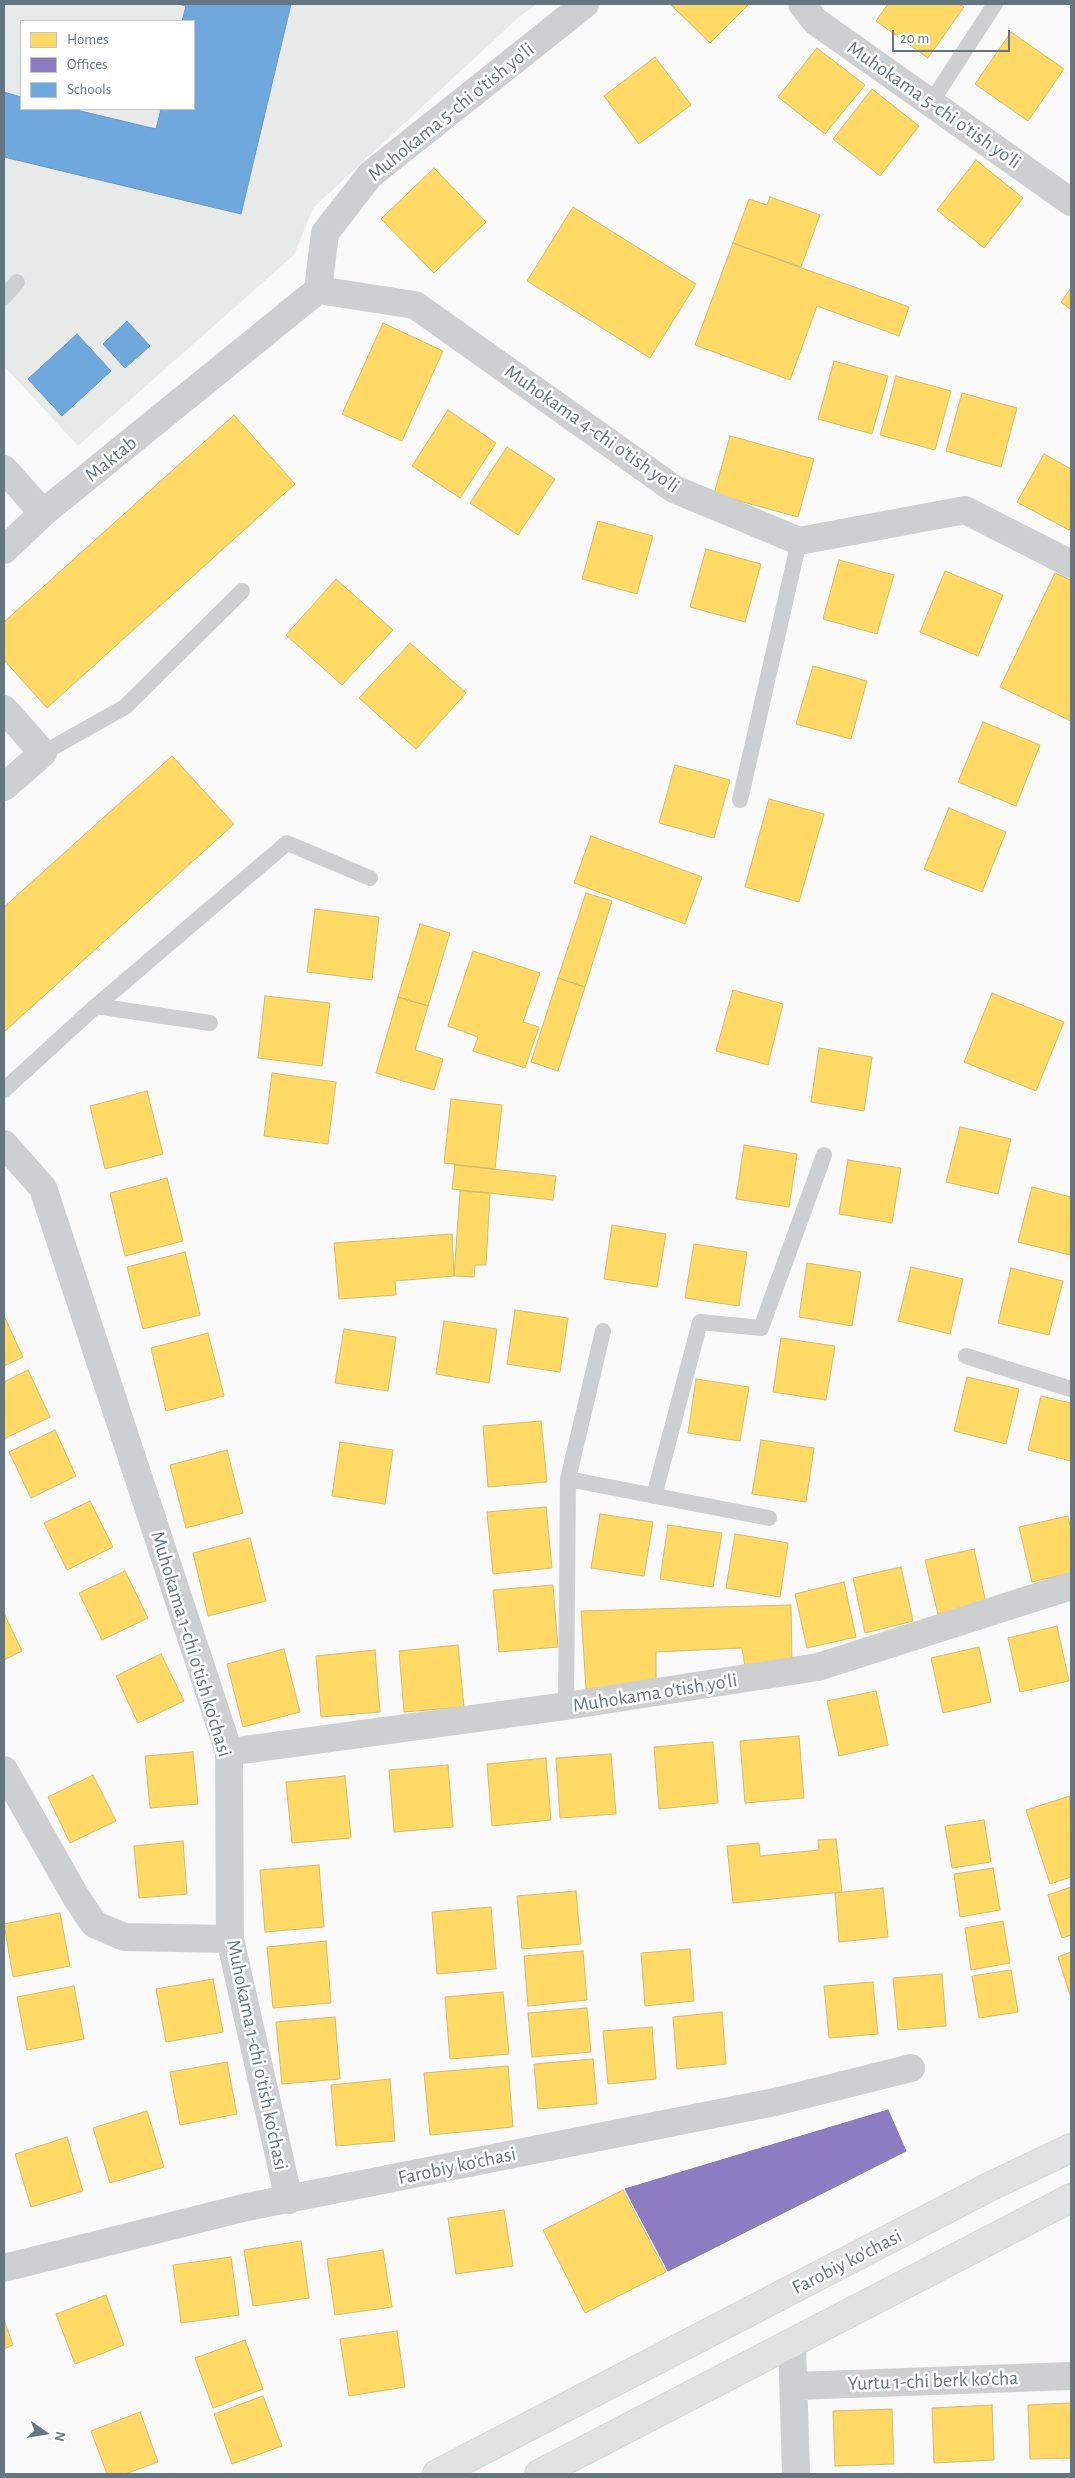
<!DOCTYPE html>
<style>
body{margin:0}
#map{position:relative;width:1075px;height:2478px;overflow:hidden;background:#f9f9f9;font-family:"Alegreya Sans",sans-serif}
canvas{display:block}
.frame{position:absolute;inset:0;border:5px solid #657683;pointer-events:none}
.legend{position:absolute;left:20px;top:20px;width:175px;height:90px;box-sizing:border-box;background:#fff;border:1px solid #c1c8cd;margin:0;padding:6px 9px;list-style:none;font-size:15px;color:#657683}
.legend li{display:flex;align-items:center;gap:10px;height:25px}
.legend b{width:25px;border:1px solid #c1c8cd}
.north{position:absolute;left:20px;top:2408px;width:50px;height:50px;-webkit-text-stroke:4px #fff;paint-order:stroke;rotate:103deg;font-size:14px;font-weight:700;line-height:20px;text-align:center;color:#657683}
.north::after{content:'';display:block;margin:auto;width:18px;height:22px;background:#657683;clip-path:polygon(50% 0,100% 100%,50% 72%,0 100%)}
.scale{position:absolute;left:892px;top:30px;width:118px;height:22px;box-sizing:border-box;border:2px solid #657683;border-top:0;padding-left:6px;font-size:15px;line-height:18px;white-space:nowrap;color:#657683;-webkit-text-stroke:4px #fff;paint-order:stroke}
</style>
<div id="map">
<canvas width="1075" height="2478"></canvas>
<div class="frame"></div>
<ul class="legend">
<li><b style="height:14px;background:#ffd966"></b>Homes</li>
<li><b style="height:14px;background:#8e7cc3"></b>Offices</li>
<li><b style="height:14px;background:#6fa8dc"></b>Schools</li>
</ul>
<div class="north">N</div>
<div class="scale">20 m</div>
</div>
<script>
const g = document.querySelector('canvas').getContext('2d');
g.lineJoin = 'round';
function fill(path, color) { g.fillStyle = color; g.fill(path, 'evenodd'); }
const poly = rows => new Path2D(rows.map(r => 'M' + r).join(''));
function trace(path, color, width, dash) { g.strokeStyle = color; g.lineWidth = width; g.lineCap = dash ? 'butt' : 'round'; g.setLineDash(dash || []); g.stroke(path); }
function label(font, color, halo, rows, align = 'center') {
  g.font = font + ' "Alegreya Sans",sans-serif'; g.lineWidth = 5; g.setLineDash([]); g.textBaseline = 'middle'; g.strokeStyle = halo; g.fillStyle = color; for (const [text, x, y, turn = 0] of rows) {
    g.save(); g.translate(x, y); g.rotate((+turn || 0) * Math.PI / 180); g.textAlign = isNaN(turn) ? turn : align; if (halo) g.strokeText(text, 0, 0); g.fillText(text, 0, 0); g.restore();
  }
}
fill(poly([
 [4,4,537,4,519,17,313,208,294,255,78,446,4,366],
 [21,21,194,21,194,109,21,109]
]), '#e8e9e9');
const homes = poly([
 [670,4,749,4,710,43,670,4],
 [888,4,959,4,964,7,928,58,876,21,888,4],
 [1011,32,1064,69,1028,121,975,84,1011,32],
 [817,48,865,85,825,134,778,97,817,48],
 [655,57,691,105,639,144,604,96,655,57],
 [872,89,919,126,880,176,833,139,872,89],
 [976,160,1023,198,984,248,937,210,976,160],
 [434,168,486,222,434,273,381,219,434,168],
 [770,197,820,215,801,267,733,243,749,199,767,205,770,197],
 [573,207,696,284,650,358,527,281,573,207],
 [733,243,909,307,899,336,817,306,790,380,695,345,733,243],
 [1071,288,1071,310,1061,302,1071,288],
 [383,323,443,351,402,441,342,414,383,323],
 [834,361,888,376,872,434,818,419,834,361],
 [896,376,951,391,935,450,880,435,896,376],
 [962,393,1017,408,1001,467,946,451,962,393],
 [448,410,496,443,460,498,412,466,448,410],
 [234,415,295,484,47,708,4,660,4,622,234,415],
 [730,436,814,459,798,517,714,494,730,436],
 [507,447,555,479,518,535,470,503,507,447],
 [1044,454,1071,469,1071,526,1069,530,1017,502,1044,454],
 [598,521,653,536,637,594,582,579,598,521],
 [706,549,761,564,745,622,690,607,706,549],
 [839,560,894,575,877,634,823,619,839,560],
 [945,571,1003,595,978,656,920,632,945,571],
 [1055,573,1071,580,1071,721,1000,687,1055,573],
 [336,579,393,630,342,685,286,635,336,579],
 [410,643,466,693,416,749,359,698,410,643],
 [813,666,867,681,851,739,796,724,813,666],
 [983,722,1040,745,1016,806,958,782,983,722],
 [172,756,234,824,4,1032,4,907,172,756],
 [675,765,730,780,714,838,659,823,675,765],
 [769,799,824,814,799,902,745,887,769,799],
 [949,808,1006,832,982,892,924,869,949,808],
 [591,836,702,877,685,924,574,883,591,836],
 [586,893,612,901,585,987,558,978,586,893],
 [315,909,379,917,372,980,307,972,315,909],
 [420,924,450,933,428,1006,398,997,420,924],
 [473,951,540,973,523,1022,539,1027,525,1068,473,1051,478,1037,448,1026,473,951],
 [558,978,585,987,558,1071,531,1062,558,978],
 [733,990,783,1004,768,1065,716,1051,733,990],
 [992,993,1064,1022,1036,1091,964,1062,992,993],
 [265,996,330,1003,322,1066,258,1058,265,996],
 [398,997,428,1006,415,1050,443,1059,434,1090,376,1073,398,997],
 [819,1048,872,1057,864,1111,811,1102,819,1048],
 [272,1073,336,1082,328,1144,264,1136,272,1073],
 [147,1091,163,1154,105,1169,90,1106,147,1091],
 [451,1099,502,1105,495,1169,444,1163,451,1099],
 [960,1127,1011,1139,998,1194,946,1182,960,1127],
 [744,1145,797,1154,789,1207,736,1199,744,1145],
 [848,1160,901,1168,892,1223,839,1214,848,1160],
 [455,1165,556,1176,553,1200,452,1189,455,1165],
 [167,1178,183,1241,125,1256,110,1193,167,1178],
 [1032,1187,1071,1197,1070,1255,1018,1242,1032,1187],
 [460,1191,490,1193,486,1265,475,1265,474,1277,454,1276,460,1191],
 [612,1225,666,1234,657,1287,604,1279,612,1225],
 [452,1234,454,1276,395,1281,396,1295,339,1299,334,1243,452,1234],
 [694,1244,747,1252,739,1306,685,1298,694,1244],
 [185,1252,200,1315,143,1329,127,1267,185,1252],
 [807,1263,861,1272,852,1326,799,1317,807,1263],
 [911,1267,963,1279,950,1334,898,1321,911,1267],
 [1011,1268,1063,1281,1049,1335,998,1323,1011,1268],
 [515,1310,568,1318,560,1372,507,1364,515,1310],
 [4,1316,23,1357,4,1366,4,1316],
 [444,1321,497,1329,489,1383,436,1374,444,1321],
 [344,1329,396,1337,388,1391,335,1383,344,1329],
 [208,1333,224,1396,166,1411,151,1348,208,1333],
 [781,1338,835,1346,826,1400,773,1392,781,1338],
 [28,1370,50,1417,4,1439,4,1382,28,1370],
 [967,1377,1019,1389,1006,1444,954,1431,967,1377],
 [696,1379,749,1387,740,1441,688,1433,696,1379],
 [1041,1396,1071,1403,1071,1461,1028,1450,1041,1396],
 [541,1421,547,1482,488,1487,483,1426,541,1421],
 [55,1430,76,1476,31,1498,9,1452,55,1430],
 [761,1440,814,1448,806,1502,752,1494,761,1440],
 [340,1442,393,1450,385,1504,332,1496,340,1442],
 [227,1450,243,1513,186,1528,170,1465,227,1450],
 [90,1501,113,1547,67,1570,44,1523,90,1501],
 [546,1507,552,1568,493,1574,487,1512,546,1507],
 [600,1514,653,1522,644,1576,591,1568,600,1514],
 [1068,1516,1071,1530,1071,1573,1032,1582,1019,1527,1068,1516],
 [668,1525,722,1533,713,1587,660,1579,668,1525],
 [735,1534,788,1543,780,1597,726,1588,735,1534],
 [250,1538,266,1601,208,1616,193,1553,250,1538],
 [974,1549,986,1603,938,1614,925,1560,974,1549],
 [901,1567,913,1621,865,1633,853,1578,901,1567],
 [125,1571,148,1618,102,1640,79,1593,125,1571],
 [844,1582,856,1637,807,1648,795,1594,844,1582],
 [553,1585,558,1647,499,1652,493,1590,553,1585],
 [791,1605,792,1663,745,1667,742,1648,656,1652,656,1682,586,1689,581,1611,791,1605],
 [4,1613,22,1651,4,1660,4,1613],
 [1057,1626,1069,1681,1020,1692,1008,1638,1057,1626],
 [458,1645,464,1707,404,1712,399,1651,458,1645],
 [979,1647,991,1702,943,1713,931,1658,979,1647],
 [284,1649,300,1712,243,1727,227,1664,284,1649],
 [375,1650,380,1712,321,1717,316,1656,375,1650],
 [161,1654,184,1701,138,1723,116,1676,161,1654],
 [876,1691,888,1745,839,1756,827,1701,876,1691],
 [799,1736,804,1798,745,1803,740,1741,799,1736],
 [713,1742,718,1803,659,1809,654,1747,713,1742],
 [193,1752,198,1804,150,1808,145,1756,193,1752],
 [611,1754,616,1814,560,1818,556,1758,611,1754],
 [546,1758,551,1820,492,1826,487,1764,546,1758],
 [448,1765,453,1827,394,1832,389,1770,448,1765],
 [93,1775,116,1821,70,1843,48,1797,93,1775],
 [345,1776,351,1838,292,1843,286,1782,345,1776],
 [1070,1796,1071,1877,1050,1884,1026,1810,1070,1796],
 [984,1820,991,1862,952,1868,945,1826,984,1820],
 [836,1839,842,1892,733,1903,727,1846,759,1843,760,1856,819,1850,818,1840,836,1839],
 [183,1841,187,1894,139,1898,134,1846,183,1841],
 [319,1865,324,1927,265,1932,260,1870,319,1865],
 [993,1868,1000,1910,960,1917,954,1874,993,1868],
 [1071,1887,1071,1935,1062,1938,1048,1895,1071,1887],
 [883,1888,888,1937,839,1942,835,1893,883,1888],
 [576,1891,581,1944,522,1949,517,1896,576,1891],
 [491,1907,496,1969,437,1974,432,1912,491,1907],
 [60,1913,70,1966,13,1977,4,1924,60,1913],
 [1003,1921,1010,1963,971,1970,965,1928,1003,1921],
 [326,1941,331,2003,273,2008,267,1947,326,1941],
 [690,1949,694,2001,645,2006,641,1953,690,1949],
 [583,1951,587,2000,528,2006,524,1956,583,1951],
 [1071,1952,1071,1998,1058,1957,1071,1952],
 [1011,1970,1018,2012,979,2018,972,1976,1011,1970],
 [942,1974,946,2026,898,2030,893,1978,942,1974],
 [213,1979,223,2032,166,2042,156,1989,213,1979],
 [873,1982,878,2034,829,2038,824,1986,873,1982],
 [74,1986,84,2039,27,2050,17,1997,74,1986],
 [503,1992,509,2054,450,2059,445,1997,503,1992],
 [587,2008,591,2052,532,2057,528,2013,587,2008],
 [722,2012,726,2064,677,2069,673,2017,722,2012],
 [335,2017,340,2079,282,2084,276,2022,335,2017],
 [652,2027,656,2079,608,2084,603,2031,652,2027],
 [593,2059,597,2104,538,2109,534,2064,593,2059],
 [227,2062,237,2114,180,2125,170,2072,227,2062],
 [508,2066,513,2127,430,2135,424,2073,508,2066],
 [390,2079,395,2141,336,2146,331,2085,390,2079],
 [147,2111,164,2167,110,2183,93,2128,147,2111],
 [67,2137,83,2191,31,2207,15,2154,67,2137],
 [623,2190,666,2272,585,2313,543,2230,623,2190],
 [504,2210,513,2266,456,2274,448,2218,504,2210],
 [301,2241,309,2298,253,2306,244,2250,301,2241],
 [383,2250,392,2307,335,2315,327,2259,383,2250],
 [231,2257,239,2315,181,2323,173,2265,231,2257],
 [106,2295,124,2345,75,2364,56,2314,106,2295],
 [4,2320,13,2345,4,2349,4,2320],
 [397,2331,405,2387,349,2396,340,2339,397,2331],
 [245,2340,263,2389,213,2408,195,2358,245,2340],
 [263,2396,282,2446,232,2464,214,2414,263,2396],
 [1071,2403,1071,2458,1030,2459,1028,2405,1071,2403],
 [992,2405,994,2460,934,2463,932,2408,992,2405],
 [892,2409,894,2464,835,2466,833,2411,892,2409],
 [140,2412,158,2462,125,2474,107,2474,91,2431,140,2412]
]);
fill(homes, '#ffd966');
trace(homes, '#d1bb6f', 1);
const offices = poly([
 [888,2110,906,2151,668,2271,625,2189,888,2110]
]);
fill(offices, '#8e7cc3');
trace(offices, '#827ab0', 1);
const schools = poly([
 [178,4,291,4,241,214,4,157,4,92,21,97,21,109,72,109,156,129,161,109,194,109,194,21,182,21,186,6,178,4],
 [127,321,150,346,125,368,103,344,127,321],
 [77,334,111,371,62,416,28,379,77,334]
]);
fill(schools, '#6fa8dc');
trace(schools, '#6c99c1', 1);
const primary = poly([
 [437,2474,991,2186,1071,2148],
 [539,2474,1071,2198]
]);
trace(primary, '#d5d6d7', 30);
trace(poly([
 [930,104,995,4],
 [4,297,17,282],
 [43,753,125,707,242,591],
 [740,800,799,541],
 [96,1006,287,843,370,878],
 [4,1090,96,1006,210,1023],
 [966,1356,1071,1389],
 [568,1479,769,1518],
 [654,1496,700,1322,761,1328,824,1155],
 [566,1706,568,1479,603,1331]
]), '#cecfd0', 16);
trace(poly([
 [802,4,815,21,1071,202],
 [318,290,415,305,674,489,799,541,965,510,1071,564],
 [318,290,325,233,370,175,585,4],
 [4,469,43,513],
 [4,550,43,513,318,290],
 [4,709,43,753,4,787],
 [4,1144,43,1188,229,1752,230,1939,289,2200],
 [229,1752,566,1706,818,1667,1071,1586],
 [4,1770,76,1897,94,1924,124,1937,230,1939],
 [4,2268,247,2207,775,2102,911,2068],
 [792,2343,796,2474],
 [795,2386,1071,2376]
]), '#cecfd0', 28);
trace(primary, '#e1e2e2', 28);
label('20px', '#657683', '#fff', [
 ["Muhokama 5-chi o'tish yo'li",934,105,35],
 ["Muhokama 5-chi o'tish yo'li",451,112,-39],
 ["Muhokama 4-chi o'tish yo'li",592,429,35],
 ["Maktab",111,459,-39],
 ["Muhokama 1-chi o'tish ko'chasi",191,1644,73],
 ["Muhokama o'tish yo'li",655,1693,-9],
 ["Muhokama 1-chi o'tish ko'chasi",257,2055,78],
 ["Farobiy ko'chasi",457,2166,-12],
 ["Farobiy ko'chasi",847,2262,-27],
 ["Yurtu 1-chi berk ko'cha",933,2381,-2]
]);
</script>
